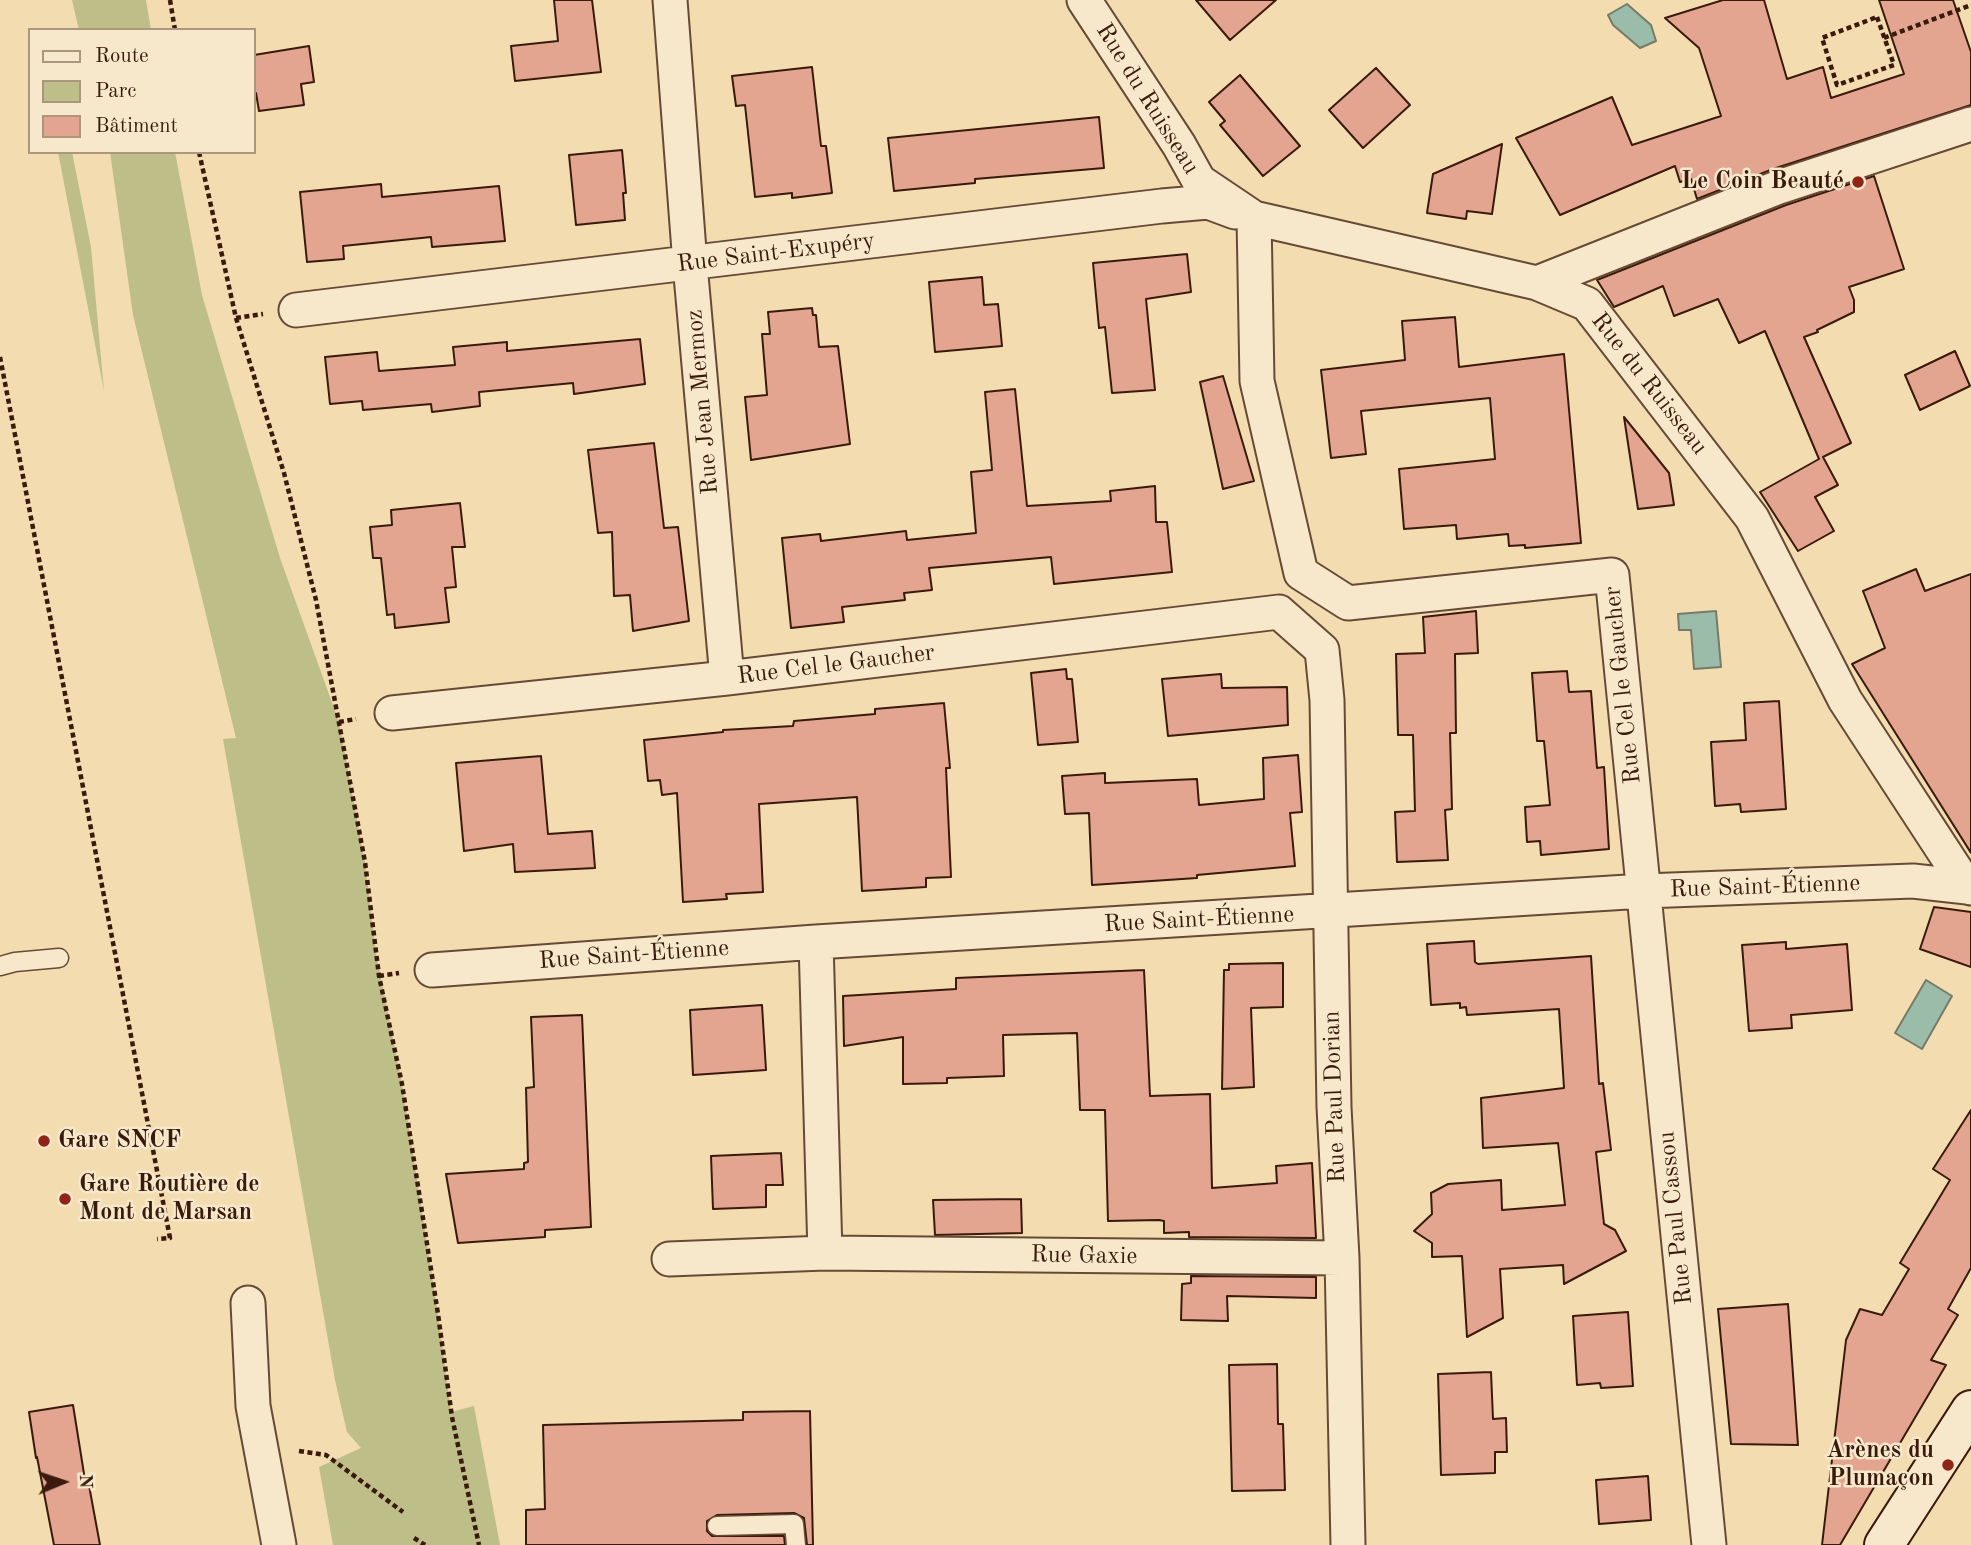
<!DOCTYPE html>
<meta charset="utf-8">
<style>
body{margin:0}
#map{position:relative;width:1971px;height:1545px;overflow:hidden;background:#f2dcb0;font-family:"Old Standard TT",serif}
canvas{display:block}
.legend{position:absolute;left:28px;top:28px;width:228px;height:126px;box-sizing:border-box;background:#f7e8cc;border:2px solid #ab967f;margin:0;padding:9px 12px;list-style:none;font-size:21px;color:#391a0c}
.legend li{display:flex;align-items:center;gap:14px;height:35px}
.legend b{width:35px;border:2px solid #ab967f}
.north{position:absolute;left:28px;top:1447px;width:70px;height:70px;-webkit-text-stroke:5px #f7e8cc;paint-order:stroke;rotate:88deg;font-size:19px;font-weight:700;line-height:28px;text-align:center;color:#391a0c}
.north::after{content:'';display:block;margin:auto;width:24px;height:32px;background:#391a0c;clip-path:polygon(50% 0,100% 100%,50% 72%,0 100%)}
</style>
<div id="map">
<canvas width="1971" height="1545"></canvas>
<ul class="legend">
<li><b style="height:9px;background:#f7e8cc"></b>Route</li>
<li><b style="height:19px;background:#bebf88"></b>Parc</li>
<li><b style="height:19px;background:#e3a490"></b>Bâtiment</li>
</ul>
<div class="north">N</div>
</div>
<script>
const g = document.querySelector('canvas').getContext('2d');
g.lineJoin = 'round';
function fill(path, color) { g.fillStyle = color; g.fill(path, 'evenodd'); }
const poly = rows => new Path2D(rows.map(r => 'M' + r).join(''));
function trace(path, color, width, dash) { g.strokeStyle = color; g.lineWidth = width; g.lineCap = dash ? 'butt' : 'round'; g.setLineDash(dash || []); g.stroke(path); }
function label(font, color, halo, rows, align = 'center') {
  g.font = font + ' "Old Standard TT",serif'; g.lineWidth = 5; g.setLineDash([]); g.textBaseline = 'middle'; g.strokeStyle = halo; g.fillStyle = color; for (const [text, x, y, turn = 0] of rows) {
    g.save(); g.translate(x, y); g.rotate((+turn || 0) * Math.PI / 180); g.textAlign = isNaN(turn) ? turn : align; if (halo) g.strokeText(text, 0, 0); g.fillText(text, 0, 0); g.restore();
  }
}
fill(poly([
 [72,0,146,0,151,30,79,30],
 [58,152,72,152,91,247,104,391],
 [110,152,175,152,202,295,280,558,339,722,365,862,376,953,402,1084,438,1314,451,1412,474,1406,500,1545,333,1545,319,1467,361,1448,347,1432,335,1380,223,739,236,738,133,315]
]), '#bebf88');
const water = poly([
 [1627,4,1651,25,1656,41,1640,48,1613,25,1608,15,1627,4],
 [1716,611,1721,667,1694,669,1691,630,1679,630,1678,614,1716,611],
 [1926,980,1952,996,1922,1049,1895,1033,1926,980]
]);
fill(water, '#9bbca9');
trace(water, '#747b6a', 2);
const building = poly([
 [554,0,592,0,601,72,515,81,511,46,558,41,554,0],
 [1196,0,1276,0,1230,40,1196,0],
 [1723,0,1764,0,1787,79,1823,67,1831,98,1904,74,1879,0,1953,0,1971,52,1971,105,1773,169,1697,199,1691,179,1680,182,1675,166,1560,215,1516,138,1612,97,1632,145,1721,116,1699,48,1665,18,1723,0],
 [309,46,314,82,301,84,304,105,259,111,256,93,254,93,254,55,309,46],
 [812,67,821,146,826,146,832,193,792,198,792,193,755,197,745,105,736,106,732,76,812,67],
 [1376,68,1410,105,1363,148,1329,110,1376,68],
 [1240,75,1300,146,1263,176,1220,125,1225,121,1209,102,1240,75],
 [1099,117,1104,168,975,179,975,183,894,191,888,138,1099,117],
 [1502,144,1492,214,1467,211,1466,219,1427,213,1433,174,1502,144],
 [622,150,626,193,623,193,625,220,576,225,569,155,622,150],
 [1874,176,1904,269,1849,287,1854,300,1854,312,1817,330,1818,332,1804,337,1851,443,1823,457,1838,485,1815,497,1834,531,1798,551,1760,492,1819,459,1765,331,1739,343,1718,299,1674,316,1663,286,1614,307,1597,280,1786,205,1874,176],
 [381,184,382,197,499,186,505,241,432,247,431,237,343,246,344,259,307,262,300,192,381,184],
 [1187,254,1191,292,1146,299,1155,390,1112,393,1105,327,1099,328,1093,263,1187,254],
 [982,277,984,305,998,304,1002,346,935,352,929,282,982,277],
 [812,308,813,315,816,315,819,347,838,346,850,444,751,460,745,397,767,395,762,334,770,334,768,312,812,308],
 [1455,317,1459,367,1564,354,1581,543,1525,548,1525,545,1509,546,1508,534,1457,539,1456,525,1404,529,1399,469,1495,459,1490,398,1361,411,1366,454,1331,458,1321,370,1405,360,1402,321,1455,317],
 [640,339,645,384,574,394,573,383,479,392,480,406,432,412,431,404,363,410,362,401,330,404,325,357,377,352,379,371,455,365,453,347,507,342,507,351,640,339],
 [1955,351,1970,386,1920,410,1905,375,1955,351],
 [1223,376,1254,481,1223,489,1200,382,1223,376],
 [1015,389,1027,506,1111,501,1110,491,1155,486,1156,522,1167,522,1172,572,1054,584,1051,557,929,568,932,590,904,593,905,600,842,607,844,622,791,628,782,538,820,534,821,541,906,531,907,540,976,533,971,472,992,470,985,392,1015,389],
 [1624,417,1669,473,1674,505,1638,509,1624,417],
 [654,443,664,528,678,527,689,621,633,631,630,595,614,596,612,532,598,533,588,450,654,443],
 [460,503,465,547,452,547,456,587,445,588,449,622,395,628,394,614,387,615,381,558,373,558,370,527,392,525,391,510,460,503],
 [1916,569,1925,591,1971,574,1971,853,1852,664,1885,648,1863,591,1916,569],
 [1476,611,1478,653,1455,654,1456,733,1450,733,1452,809,1445,810,1448,860,1397,862,1395,812,1415,811,1413,735,1398,735,1396,654,1425,653,1423,617,1476,611],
 [1066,669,1067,679,1072,679,1078,742,1038,745,1031,673,1066,669],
 [1567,671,1569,692,1591,691,1597,768,1604,767,1609,849,1541,855,1540,841,1527,842,1525,807,1550,805,1544,741,1537,741,1532,673,1567,671],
 [1221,674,1222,688,1287,687,1288,725,1168,736,1162,679,1221,674],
 [1779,701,1786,809,1741,812,1740,804,1715,806,1711,742,1746,740,1744,703,1779,701],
 [944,703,950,768,946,768,951,877,926,878,926,887,862,891,857,797,759,804,763,892,726,894,727,899,683,902,677,793,662,795,660,780,648,781,644,740,723,732,723,730,793,726,794,721,875,714,875,709,944,703],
 [1298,755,1302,812,1290,813,1295,866,1197,875,1197,878,1092,885,1089,813,1065,814,1062,776,1105,773,1105,783,1197,779,1199,805,1264,799,1263,758,1298,755],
 [541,756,548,834,592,831,595,868,515,872,513,844,464,851,456,763,541,756],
 [1934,907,1971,912,1971,967,1920,949,1934,907],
 [1474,941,1475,962,1478,964,1591,956,1599,1084,1603,1083,1611,1150,1596,1152,1604,1224,1615,1230,1626,1251,1564,1284,1563,1265,1500,1269,1503,1318,1467,1337,1462,1256,1432,1257,1432,1243,1414,1231,1432,1214,1431,1193,1448,1184,1501,1180,1502,1210,1565,1205,1558,1143,1483,1148,1481,1098,1564,1088,1559,1009,1467,1015,1466,1007,1460,1008,1460,1003,1431,1005,1427,944,1474,941],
 [1786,942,1786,949,1847,944,1852,1010,1791,1015,1792,1028,1749,1031,1742,945,1786,942],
 [1283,963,1283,1007,1251,1008,1254,1087,1222,1089,1224,970,1229,970,1229,964,1283,963],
 [1144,970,1150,1096,1210,1094,1212,1188,1277,1183,1276,1166,1312,1163,1316,1238,1189,1237,1189,1232,1164,1233,1164,1221,1159,1220,1108,1221,1105,1110,1080,1110,1077,1033,1003,1035,1004,1076,947,1078,947,1083,903,1084,903,1037,844,1046,843,996,956,989,956,978,1144,970],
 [762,1005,766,1070,693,1075,690,1010,762,1005],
 [582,1015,591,1227,545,1230,545,1237,458,1243,446,1174,524,1169,524,1163,528,1162,526,1088,534,1087,531,1017,582,1015],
 [1971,1110,1971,1268,1948,1309,1958,1315,1931,1360,1946,1365,1840,1545,1822,1545,1846,1340,1860,1309,1882,1315,1909,1269,1900,1263,1950,1180,1933,1169,1971,1110],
 [781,1153,783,1185,766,1185,766,1207,713,1209,711,1156,781,1153],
 [1021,1199,1022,1233,935,1235,933,1200,1021,1199],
 [1191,1276,1316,1277,1316,1298,1227,1296,1228,1321,1181,1320,1182,1284,1191,1283,1191,1276],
 [1788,1304,1798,1445,1731,1444,1718,1309,1788,1304],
 [1628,1312,1633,1386,1601,1388,1600,1383,1577,1385,1573,1316,1628,1312],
 [1277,1364,1278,1424,1283,1424,1285,1490,1232,1491,1229,1365,1277,1364],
 [1491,1372,1493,1419,1506,1418,1507,1452,1495,1452,1495,1473,1441,1475,1438,1374,1491,1372],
 [73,1405,85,1480,88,1480,100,1545,54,1545,37,1457,36,1458,29,1412,73,1405],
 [810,1411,813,1545,807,1545,804,1518,794,1513,717,1515,707,1521,707,1531,712,1536,784,1536,785,1545,526,1545,526,1510,545,1509,543,1425,743,1420,743,1412,810,1411],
 [1648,1476,1651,1520,1599,1524,1596,1480,1648,1476]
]);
fill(building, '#e3a490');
trace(building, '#391a0c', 2);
const lane = poly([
 [0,966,15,962,59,958],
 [717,1526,794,1524,796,1545]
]);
const street = poly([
 [670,0,690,264,727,678],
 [1084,0,1179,145,1199,181,1254,218,1537,283,1587,304,1752,518,1845,700,1967,887,1971,888],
 [1254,218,1257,381,1301,573],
 [1537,283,1779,187,1971,124],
 [296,310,1162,206,1208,202,1235,212],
 [1301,573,1348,603,1612,575,1709,1545],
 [1322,650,1327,700,1334,1107,1342,1258,1348,1545],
 [392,713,727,678,1279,612,1322,650],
 [816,942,825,1253],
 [432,970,816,942,1644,891,1913,881,1967,887],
 [669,1259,825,1253,1342,1258],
 [248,1303,253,1406,279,1545]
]);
const secondary = poly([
 [1884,1545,1971,1410]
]);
trace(lane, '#674a35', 21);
trace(street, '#674a35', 37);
trace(secondary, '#391a0c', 42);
trace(poly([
 [170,0,175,30],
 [1877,17,1894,65,1837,85,1822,38,1877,17],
 [1884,38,1971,5],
 [199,152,236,318,284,473,316,600,365,862,379,976,402,1084,438,1314,452,1417,479,1545],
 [236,318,263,314],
 [0,357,170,1238,157,1239],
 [339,722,356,719],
 [379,976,399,973],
 [299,1451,326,1455,403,1512],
 [414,1538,425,1545]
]), '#391a0c', 4.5, [5, 3.5]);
trace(lane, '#f7e8cc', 18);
trace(street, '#f7e8cc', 33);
trace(secondary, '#f7e8cc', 38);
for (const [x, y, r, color] of [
 [1858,182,7,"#8f2418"],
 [44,1141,7,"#8f2418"],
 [65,1199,7,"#8f2418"],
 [1948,1465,7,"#8f2418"]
]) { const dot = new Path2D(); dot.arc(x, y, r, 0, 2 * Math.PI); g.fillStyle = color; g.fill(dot); trace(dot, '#f7e8cc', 2.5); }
label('24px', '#391a0c', '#f7e8cc', [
 ["Rue du Ruisseau",1147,99,58],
 ["Rue Saint-Exupéry",776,253,-7],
 ["Rue du Ruisseau",1649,384,52],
 ["Rue Jean Mermoz",703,402,-95],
 ["Rue Cel le Gaucher",836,665,-7],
 ["Rue Cel le Gaucher",1623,685,-96],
 ["Rue Saint-Étienne",1765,887,-2],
 ["Rue Saint-Étienne",1199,920,-3],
 ["Rue Saint-Étienne",634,955,-4],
 ["Rue Paul Dorian",1335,1097,-92],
 ["Rue Paul Cassou",1676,1218,-96],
 ["Rue Gaxie",1084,1256,1]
]);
label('bold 24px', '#391a0c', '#f7e8cc', [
 ["Le Coin Beauté",1844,182],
 ["Gare SNCF",58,1141,"left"],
 ["Gare Routière de",79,1185,"left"],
 ["Mont de Marsan",79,1213,"left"],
 ["Arènes du",1934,1451],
 ["Plumaçon",1934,1479]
], 'right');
</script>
